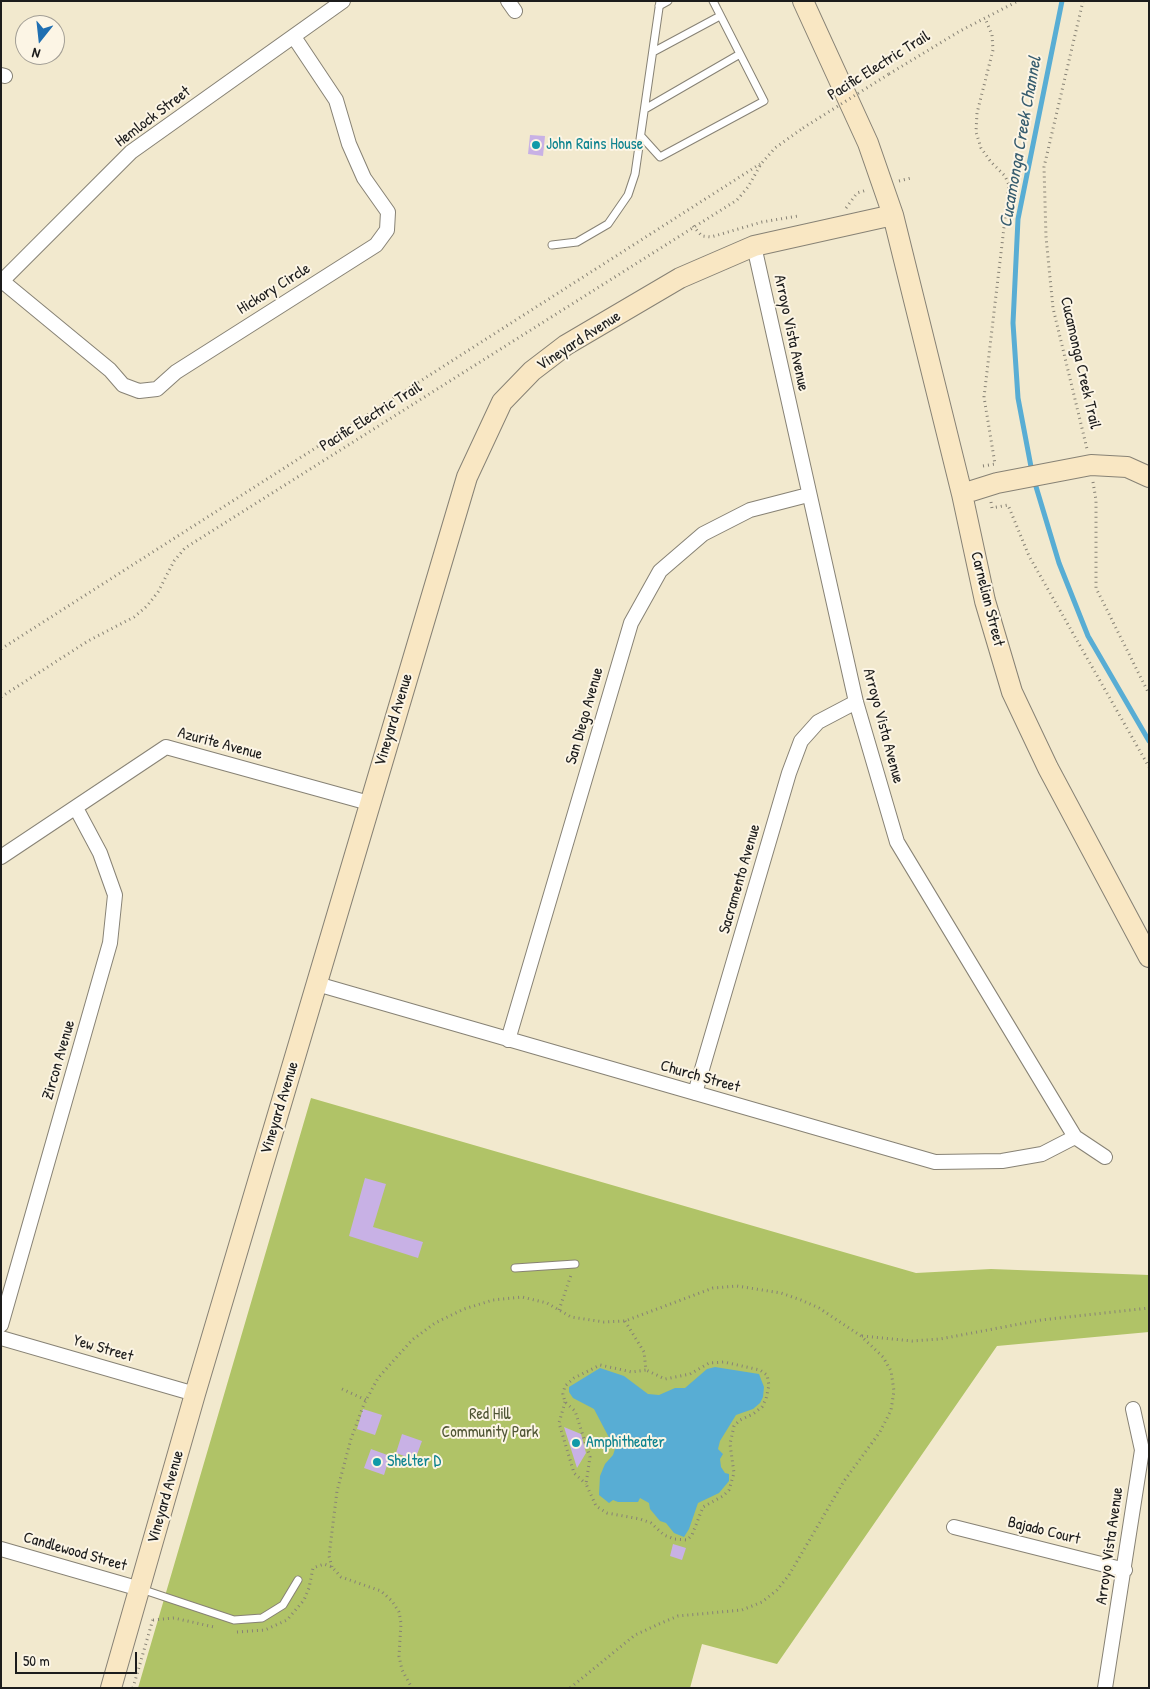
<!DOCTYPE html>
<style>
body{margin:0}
#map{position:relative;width:1150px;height:1689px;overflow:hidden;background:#f2e9ce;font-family:"Patrick Hand",sans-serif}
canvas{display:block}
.frame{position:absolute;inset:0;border:2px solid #1c1c1c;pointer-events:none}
.north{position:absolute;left:15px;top:15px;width:50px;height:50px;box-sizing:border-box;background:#fcf5e5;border:1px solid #a29e95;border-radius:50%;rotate:196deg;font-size:14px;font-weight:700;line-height:20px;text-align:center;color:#1c1c1c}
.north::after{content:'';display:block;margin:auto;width:18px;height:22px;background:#1f6fb2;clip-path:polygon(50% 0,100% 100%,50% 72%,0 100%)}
.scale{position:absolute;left:15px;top:1652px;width:122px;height:22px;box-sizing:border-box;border:2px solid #1c1c1c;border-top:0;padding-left:6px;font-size:15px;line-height:18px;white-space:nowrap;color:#1c1c1c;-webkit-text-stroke:4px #fcf5e5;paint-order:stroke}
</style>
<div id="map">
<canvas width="1150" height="1689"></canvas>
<div class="frame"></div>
<div class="north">N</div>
<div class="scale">50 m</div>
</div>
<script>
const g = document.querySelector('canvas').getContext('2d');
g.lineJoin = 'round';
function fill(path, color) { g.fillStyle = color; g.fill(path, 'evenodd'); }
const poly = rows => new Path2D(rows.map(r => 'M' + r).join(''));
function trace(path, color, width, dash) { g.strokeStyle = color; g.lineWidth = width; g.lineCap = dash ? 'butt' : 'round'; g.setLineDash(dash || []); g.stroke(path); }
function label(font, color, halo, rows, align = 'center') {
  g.font = font + ' "Patrick Hand",sans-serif'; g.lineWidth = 4; g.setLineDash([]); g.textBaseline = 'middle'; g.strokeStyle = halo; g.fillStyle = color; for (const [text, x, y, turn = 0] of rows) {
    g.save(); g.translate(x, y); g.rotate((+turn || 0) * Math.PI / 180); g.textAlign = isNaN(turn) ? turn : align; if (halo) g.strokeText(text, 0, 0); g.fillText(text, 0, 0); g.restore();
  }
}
fill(poly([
 [311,1098,916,1273,991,1269,1149,1275,1149,1332,997,1346,777,1664,702,1644,690,1688,138,1688]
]), '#b0c367');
fill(poly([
 [715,1367,759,1374,764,1387,763,1397,760,1403,753,1409,736,1415,720,1441,718,1449,723,1454,720,1459,721,1467,725,1473,729,1474,729,1481,719,1493,698,1503,689,1529,684,1537,674,1533,666,1523,660,1521,650,1509,649,1503,640,1498,638,1502,618,1502,613,1500,609,1503,599,1495,600,1476,605,1464,613,1455,615,1449,594,1409,573,1398,569,1392,569,1387,600,1368,624,1376,648,1394,659,1395,675,1388,685,1388,707,1369]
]), '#58add4');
trace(poly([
 [1032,472,1018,398,1013,323,1018,219,1062,1],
 [1034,480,1059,563,1088,636,1149,741]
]), '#58add4', 5);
fill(poly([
 [530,135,545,136,543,156,528,154],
 [365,1178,386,1184,373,1227,423,1242,418,1258,349,1236],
 [363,1409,382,1415,375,1435,357,1429],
 [564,1427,581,1434,586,1453,577,1468],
 [402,1434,422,1441,415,1460,396,1453],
 [371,1449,390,1456,384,1475,364,1468],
 [673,1544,686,1548,682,1560,670,1556]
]), '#c8b1e5');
const lane = poly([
 [659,6,668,1],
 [653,52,720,16],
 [645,109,740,54],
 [641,136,660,157,764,101,713,1],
 [552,245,577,242,608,224,628,195,635,174,660,1],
 [515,1268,575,1264],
 [141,1589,234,1620,262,1618,283,1605,298,1580]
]);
const street = poly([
 [508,1,515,11],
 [1,75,5,76],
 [754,246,856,702,897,842,1075,1137,1105,1157],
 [2,281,110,370,123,385,139,391,157,389,176,372,376,245,387,230,388,212,364,178,349,144,336,100,294,37],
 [1,282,131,152,343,1],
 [1,857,166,747,369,803],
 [317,984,935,1162,1002,1161,1042,1154,1075,1137],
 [508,1040,631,623,660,571,703,534,750,510,808,495],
 [695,1093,789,773,801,741,818,722,856,702],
 [1,1325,110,943,115,895,100,853,76,808],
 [1,1338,195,1394],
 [954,1527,1125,1570],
 [1,1549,140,1589],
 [1105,1688,1142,1450,1133,1409]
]);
const secondary = poly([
 [803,1,868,143,893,215,962,494,985,601,1012,692,1048,768,1149,957],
 [962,494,997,483,1091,465,1127,467,1149,477],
 [111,1688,195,1394,467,477,502,402,532,371,566,345,680,278,754,246,893,215]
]);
trace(lane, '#878275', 9);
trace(street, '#878275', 16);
trace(secondary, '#878275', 22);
trace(poly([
 [1083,1,1044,167,1046,237,1053,308,1087,449],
 [889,74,960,31,1018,1],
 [899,181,911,178],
 [846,208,857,193,867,190],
 [693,226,702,236,711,237,762,222,798,216],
 [983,466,995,464,984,397,1009,185,1005,176,991,162,981,148,976,132,977,113,993,50,992,35,985,18],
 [1093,482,1096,500,1096,588,1149,694],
 [991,502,992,508,1008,505,1029,556,1149,767],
 [1,649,760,164],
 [1,697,88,641,134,617,147,606,158,592,174,561,185,548,737,200,748,187,761,164,775,148,803,128],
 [559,1310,571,1275],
 [625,1321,644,1352,646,1370,632,1372,600,1365,574,1378,565,1386,563,1394,565,1402,575,1411,590,1457,586,1484,596,1506,607,1513,640,1519,651,1523,664,1535,674,1539,687,1540,692,1535,703,1507,723,1496,729,1490,734,1473,730,1444,734,1426,740,1420,753,1414,762,1407,766,1399,769,1385,767,1375,760,1370,724,1362,709,1363,690,1374,665,1379,646,1370],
 [862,1336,912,1341,940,1339,1041,1320,1149,1308],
 [342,1389,366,1400],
 [565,1402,559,1423,574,1473,586,1484],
 [332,1567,329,1556,337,1491,351,1439,364,1404,378,1378,412,1340,435,1323,464,1309,493,1300,522,1297,547,1303,571,1317,604,1322,625,1321,713,1288,737,1286,781,1293,801,1300,819,1308,861,1336,883,1357,891,1371,894,1391,891,1410,880,1432,844,1481,789,1575,777,1590,762,1602,742,1610,678,1616,659,1624,635,1635,570,1688],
 [153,1620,174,1618,214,1627],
 [237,1632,265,1630,287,1620,304,1600,309,1588,313,1568,324,1564,332,1567,341,1577,381,1591,392,1601,399,1612,401,1623,399,1656,402,1670,412,1688],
 [133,1688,153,1619]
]), '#878275', 3, [1, 4]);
trace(lane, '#fff', 7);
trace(street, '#fff', 14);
trace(secondary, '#f9e7c3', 20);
trace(poly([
 [803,128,889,74]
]), '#878275', 3, [1, 4]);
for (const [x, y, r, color] of [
 [536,145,5,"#0f9aa8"],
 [576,1443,5,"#0f9aa8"],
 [377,1462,5,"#0f9aa8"]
]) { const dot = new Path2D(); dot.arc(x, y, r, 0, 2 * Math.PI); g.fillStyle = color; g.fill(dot); trace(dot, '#fcf5e5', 2); }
label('16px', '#1c1c1c', '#fcf5e5', [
 ["Pacific Electric Trail",879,66,-32],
 ["Hemlock Street",153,117,-37],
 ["Hickory Circle",274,289,-32],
 ["Arroyo Vista Avenue",791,333,78],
 ["Vineyard Avenue",579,341,-33],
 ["Cucamonga Creek Trail",1080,363,77],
 ["Pacific Electric Trail",371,417,-32],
 ["Carnelian Street",987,599,76],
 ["San Diego Avenue",585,716,-74],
 ["Vineyard Avenue",394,720,-73],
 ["Arroyo Vista Avenue",883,726,75],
 ["Azurite Avenue",220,744,15],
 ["Sacramento Avenue",740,879,-74],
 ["Zircon Avenue",59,1060,-74],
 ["Church Street",700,1077,16],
 ["Vineyard Avenue",280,1108,-73],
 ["Yew Street",103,1349,16],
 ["Vineyard Avenue",166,1497,-74],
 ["Bajado Court",1044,1531,14],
 ["Arroyo Vista Avenue",1110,1546,-82],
 ["Candlewood Street",75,1552,16]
]);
label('16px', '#0d838f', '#fcf5e5', [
 ["John Rains House",546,145],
 ["Amphitheater",586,1443],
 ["Shelter D",387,1462]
], 'left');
label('16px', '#505636', '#fcf5e5', [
 ["Red Hill",490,1415],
 ["Community Park",490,1433]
]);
label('italic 18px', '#375d6f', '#fcf5e5', [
 ["Cucamonga Creek Channel",1021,142,-80]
]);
</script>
